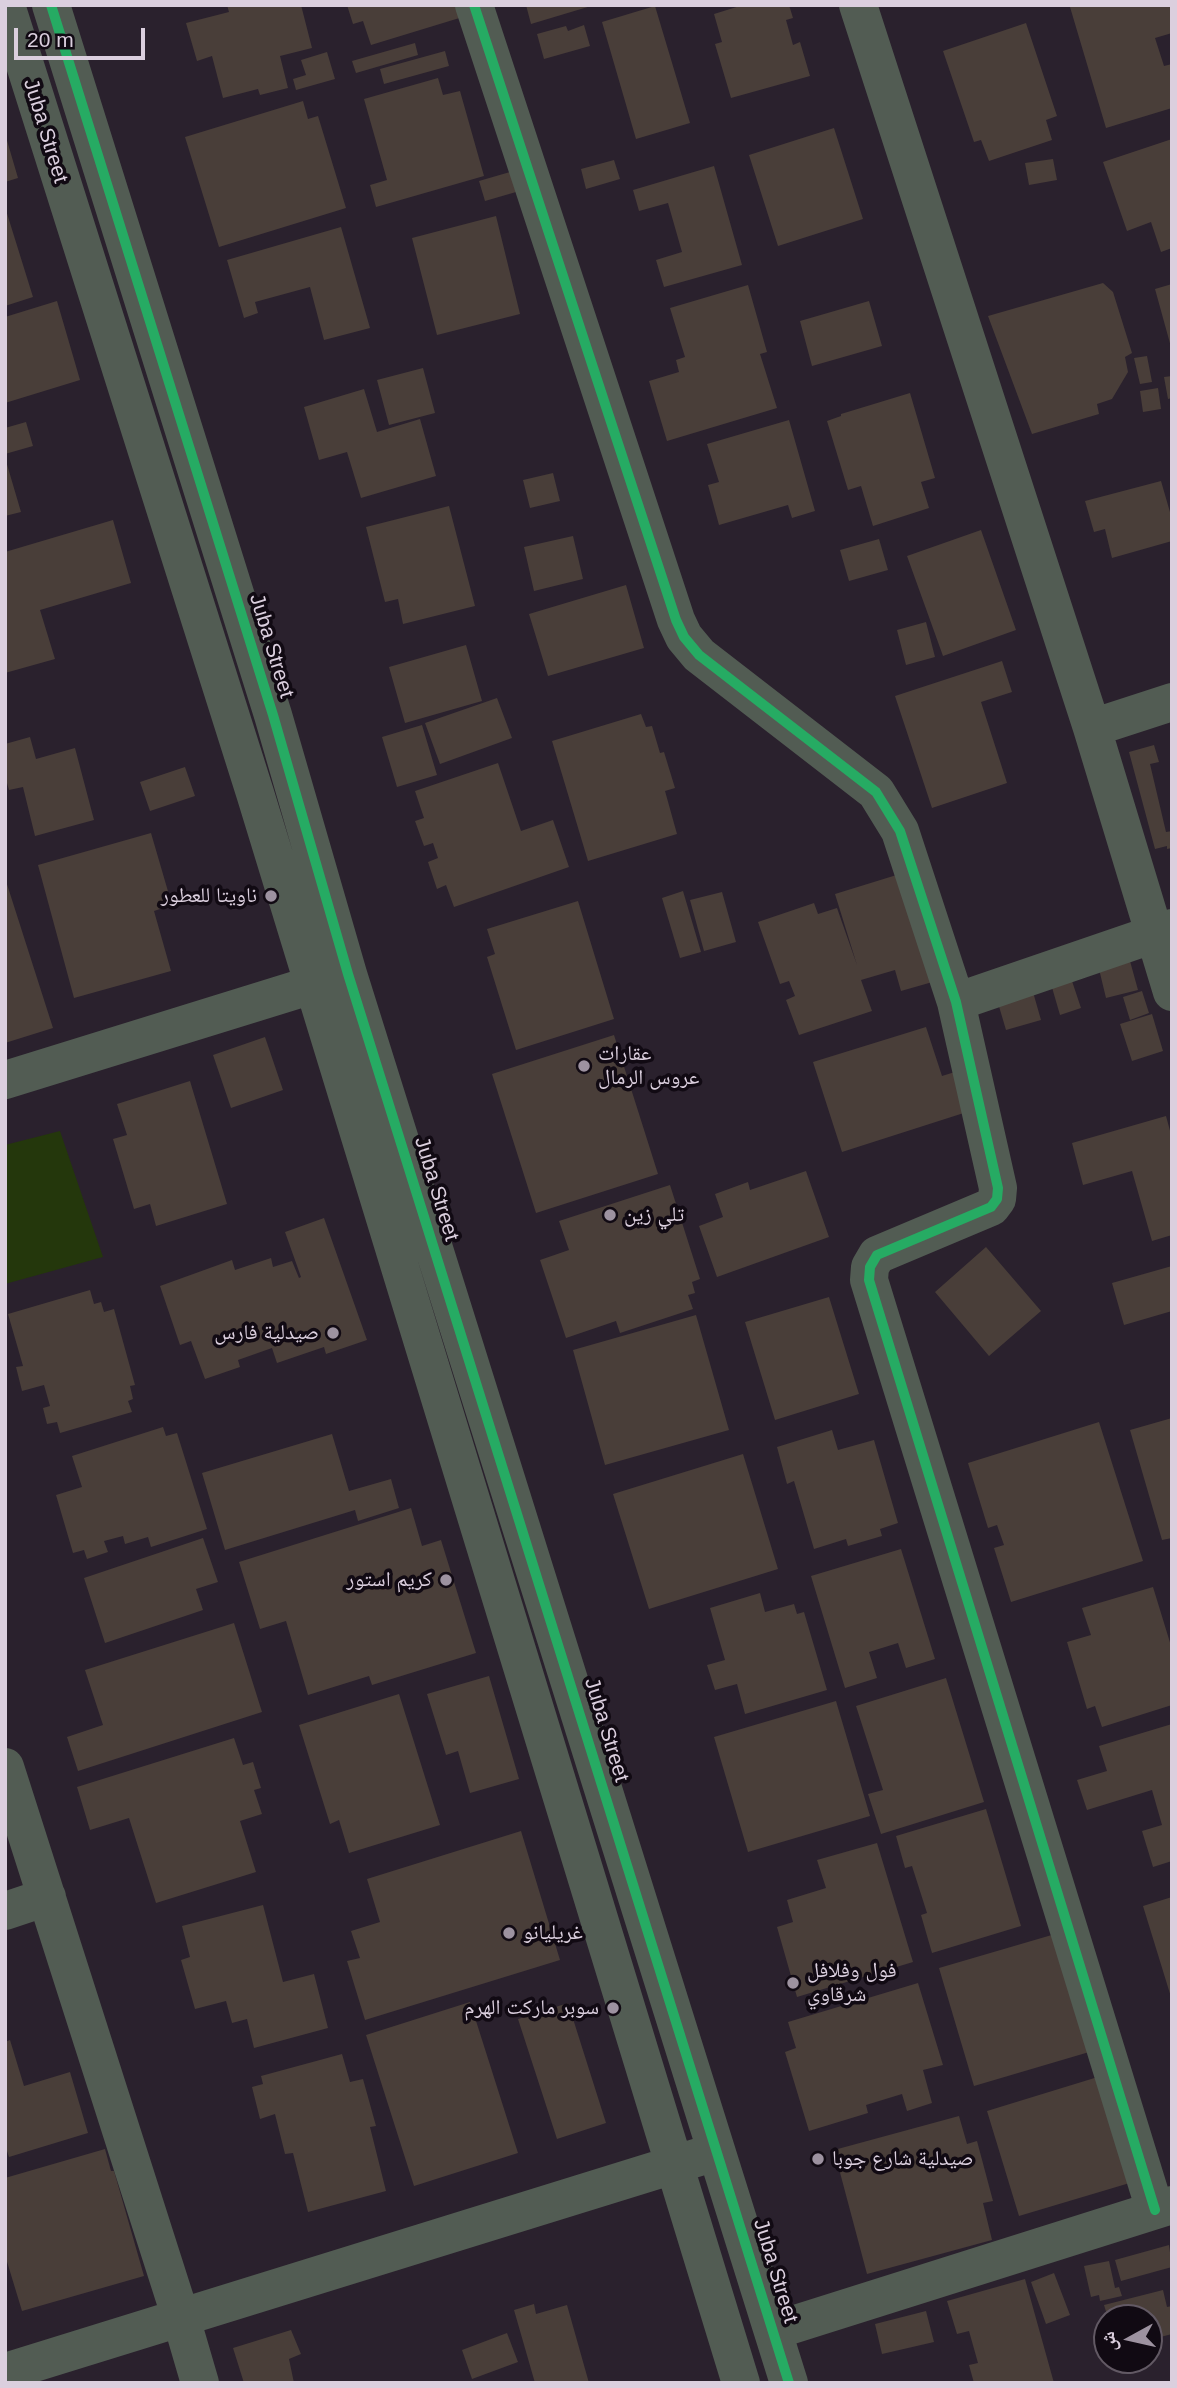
<!DOCTYPE html>
<meta charset="utf-8">
<style>
body{margin:0}
#map{position:relative;width:1177px;height:2388px;overflow:hidden;background:#2a212d;font-family:Helvetica,"Noto Naskh Arabic",sans-serif}
canvas{display:block}
.frame{position:absolute;inset:0;border:7px solid #dbcfde;pointer-events:none}
.north{position:absolute;left:1093px;top:2304px;width:70px;height:70px;box-sizing:border-box;background:#110a13;border:2px solid #625964;border-radius:50%;rotate:262deg;font-size:19px;font-weight:700;line-height:28px;text-align:center;color:#dbcfde}
.north::after{content:'';display:block;margin:auto;width:24px;height:32px;background:#9d92a0;clip-path:polygon(50% 0,100% 100%,50% 72%,0 100%)}
.scale{position:absolute;left:14px;top:28px;width:131px;height:32px;box-sizing:border-box;border:4px solid #dbcfde;border-top:0;padding-left:9px;font-size:21px;line-height:24px;white-space:nowrap;color:#dbcfde;-webkit-text-stroke:5px #110a13;paint-order:stroke}
</style>
<div id="map">
<canvas width="1177" height="2388"></canvas>
<div class="frame"></div>
<div class="north">ش</div>
<div class="scale">20 m</div>
</div>
<script>
const g = document.querySelector('canvas').getContext('2d');
g.lineJoin = 'round';
function fill(path, color) { g.fillStyle = color; g.fill(path, 'evenodd'); }
const poly = rows => new Path2D(rows.map(r => 'M' + r).join(''));
function trace(path, color, width, dash) { g.strokeStyle = color; g.lineWidth = width; g.lineCap = dash ? 'butt' : 'round'; g.setLineDash(dash || []); g.stroke(path); }
function label(font, color, halo, rows, align = 'center') {
  g.font = font + ' Helvetica,"Noto Naskh Arabic",sans-serif'; g.lineWidth = 7; g.setLineDash([]); g.textBaseline = 'middle'; g.strokeStyle = halo; g.fillStyle = color; for (const [text, x, y, turn = 0] of rows) {
    g.save(); g.translate(x, y); g.rotate((+turn || 0) * Math.PI / 180); g.textAlign = isNaN(turn) ? turn : align; if (halo) g.strokeText(text, 0, 0); g.fillText(text, 0, 0); g.restore();
  }
}
fill(poly([
 [60,1131,103,1257,5,1284,5,1145]
]), '#24370c');
fill(poly([
 [227,5,301,5,312,48,280,56,288,88,260,95,258,89,223,98,212,56,197,61,186,23,229,12],
 [347,5,463,5,466,16,371,45,363,21,353,24],
 [526,5,591,5,591,6,531,24],
 [743,5,789,5,793,18,786,20,793,45,800,42,810,76,731,98,715,44,722,42,714,14],
 [1074,5,1172,5,1172,33,1155,38,1164,66,1172,64,1172,108,1106,128,1070,7],
 [655,6,690,123,636,139,602,22],
 [1026,23,1057,116,1046,120,1052,140,989,161,981,140,974,142,943,51],
 [584,25,590,46,544,59,537,34,566,26,568,31],
 [415,43,418,55,356,73,352,61],
 [445,51,449,66,384,84,380,69],
 [327,52,335,79,296,90,293,79,306,75,301,60],
 [438,78,443,95,460,91,484,176,376,207,370,185,387,180,364,99],
 [303,101,308,119,318,116,346,208,219,247,185,137],
 [834,128,863,219,778,246,749,155],
 [6,137,18,178,5,182,5,138],
 [1172,139,1172,248,1161,252,1151,222,1127,231,1103,162],
 [1053,159,1057,180,1029,185,1025,163],
 [614,160,620,179,586,189,581,169],
 [714,166,742,265,664,287,656,260,682,252,668,203,639,211,633,190],
 [510,172,516,192,485,201,479,181],
 [5,207,33,297,5,306],
 [496,216,520,314,437,335,412,238],
 [341,227,370,328,324,340,310,287,255,302,258,313,244,318,227,260],
 [1103,283,1113,292,1132,353,1125,357,1128,372,1112,399,1097,404,1099,414,1032,434,988,316],
 [1172,284,1172,346,1171,347,1155,289],
 [748,285,767,352,760,354,777,408,667,441,649,381,679,372,676,360,685,357,670,308],
 [57,301,80,380,5,403,5,317],
 [869,301,882,346,812,366,800,321],
 [1147,356,1152,382,1140,384,1134,358],
 [423,368,435,413,389,425,377,380],
 [1172,376,1172,398,1168,399,1164,377],
 [1158,388,1161,409,1143,412,1140,391],
 [364,389,377,432,420,419,436,476,361,498,347,452,319,460,304,407],
 [910,393,935,478,921,482,929,508,873,526,861,486,848,490,827,421,841,416,841,414],
 [789,420,815,511,792,518,788,505,719,525,708,485,719,482,707,444],
 [26,422,33,446,5,454,5,428],
 [6,461,21,512,5,516,5,462],
 [553,473,560,501,530,508,523,480],
 [1161,481,1172,519,1172,541,1112,558,1105,529,1094,532,1085,501],
 [449,506,475,606,403,624,398,599,385,602,366,527],
 [113,520,131,583,40,610,55,659,5,673,5,552],
 [981,530,1016,630,943,656,907,556],
 [573,536,583,579,534,591,524,547],
 [879,539,888,570,849,581,840,550],
 [626,585,644,648,548,676,529,614],
 [926,622,935,657,906,665,897,630],
 [466,645,482,701,405,723,389,667],
 [1002,661,1012,692,981,702,1007,783,932,808,895,696],
 [497,698,512,738,440,764,425,723],
 [641,714,646,727,652,726,660,753,664,752,675,788,665,791,677,834,588,861,552,741],
 [422,725,437,775,397,787,382,737],
 [30,737,36,759,75,748,94,820,35,836,23,787,9,790,5,776,5,744],
 [1154,745,1159,762,1150,764,1166,832,1172,831,1172,848,1167,849,1167,846,1155,849,1129,752],
 [498,763,521,831,553,820,569,867,454,907,446,885,437,889,428,862,438,858,433,843,424,846,415,821,424,818,415,791],
 [185,767,195,796,150,811,140,782],
 [151,833,172,905,154,911,171,971,74,998,38,865],
 [903,873,936,981,901,991,895,970,861,980,872,1011,799,1035,786,1000,795,996,789,981,780,984,758,922,814,903,818,914,837,908,857,965,835,894],
 [5,878,53,1028,5,1043],
 [683,891,701,952,680,958,662,898],
 [722,892,736,942,704,951,690,900],
 [578,901,614,1019,516,1050,487,957,495,954,487,929],
 [1130,961,1138,990,1106,998,1099,969],
 [1071,978,1081,1008,1060,1015,1051,984],
 [1142,991,1149,1013,1130,1020,1123,997],
 [1033,992,1041,1020,1006,1030,998,1003],
 [1152,1014,1163,1051,1132,1061,1120,1024],
 [926,1027,942,1076,958,1071,970,1111,842,1152,813,1062],
 [614,1035,658,1174,536,1213,492,1074],
 [265,1037,283,1090,231,1108,213,1055],
 [190,1081,227,1204,156,1226,150,1204,134,1209,113,1139,127,1135,117,1104],
 [1166,1116,1172,1138,1172,1235,1152,1241,1132,1171,1083,1185,1072,1143],
 [806,1171,829,1237,717,1277,699,1226,723,1217,715,1194,748,1182,750,1190],
 [670,1185,700,1279,692,1282,695,1293,688,1295,693,1309,620,1333,616,1321,566,1338,540,1260,569,1250,559,1221],
 [324,1218,367,1340,326,1354,324,1347,277,1363,272,1348,238,1360,240,1367,205,1379,191,1341,180,1345,160,1286,232,1260,235,1270,271,1258,273,1267,292,1261,299,1278,301,1277,285,1232],
 [986,1247,1041,1311,989,1356,935,1292],
 [1172,1266,1172,1311,1124,1325,1112,1283],
 [90,1290,94,1304,101,1302,104,1312,114,1309,135,1385,130,1386,133,1399,128,1401,132,1412,60,1433,57,1422,47,1424,43,1408,50,1406,44,1385,22,1391,16,1367,23,1366,8,1314],
 [829,1297,859,1394,775,1420,745,1322],
 [696,1315,729,1430,605,1465,573,1350],
 [1172,1418,1172,1538,1162,1540,1130,1430],
 [1099,1422,1143,1561,1011,1602,994,1548,1004,1545,997,1525,988,1528,968,1463],
 [163,1427,166,1436,177,1433,207,1529,151,1547,148,1537,125,1544,123,1536,104,1541,108,1552,87,1559,84,1550,73,1553,56,1495,82,1487,72,1456],
 [832,1430,838,1450,874,1440,898,1523,880,1529,882,1536,848,1546,846,1539,814,1549,794,1481,787,1484,777,1447],
 [332,1434,349,1491,391,1479,399,1508,358,1521,355,1510,225,1550,202,1473],
 [743,1454,778,1569,649,1609,613,1494],
 [411,1508,422,1546,441,1540,476,1653,372,1685,369,1676,308,1695,286,1621,260,1629,239,1562],
 [203,1538,218,1582,196,1589,203,1610,105,1643,84,1578],
 [901,1549,935,1659,906,1668,898,1643,869,1652,877,1678,845,1688,811,1576],
 [1153,1587,1172,1649,1172,1705,1102,1727,1095,1706,1087,1709,1067,1642,1091,1635,1082,1608],
 [760,1593,765,1612,794,1604,797,1614,804,1612,827,1690,745,1714,737,1684,715,1690,707,1665,725,1660,710,1608],
 [234,1623,262,1712,78,1771,67,1737,103,1725,85,1670],
 [489,1676,519,1779,470,1793,458,1751,446,1755,427,1694],
 [946,1678,984,1802,881,1834,868,1794,883,1790,856,1706],
 [399,1694,440,1825,349,1853,339,1820,330,1824,299,1725],
 [836,1701,870,1816,748,1852,714,1737],
 [1172,1724,1172,1861,1153,1867,1142,1831,1162,1825,1152,1790,1087,1810,1077,1780,1107,1771,1099,1746],
 [234,1738,243,1765,253,1762,261,1788,254,1790,262,1814,240,1821,256,1872,156,1903,129,1818,90,1830,77,1787],
 [986,1809,1021,1926,932,1953,921,1915,927,1913,912,1866,905,1868,896,1836],
 [521,1831,560,1960,365,2020,347,1961,360,1958,351,1931,380,1922,367,1879],
 [877,1843,913,1962,797,1997,777,1927,793,1922,787,1900,826,1888,817,1860],
 [1172,1897,1172,1997,1171,1997,1143,1906],
 [263,1905,283,1982,314,1974,328,2028,254,2048,247,2019,232,2023,226,2001,195,2009,181,1960,190,1957,182,1926],
 [1062,1932,1096,2050,974,2086,939,1968],
 [918,1983,943,2065,923,2070,932,2103,907,2111,902,2094,866,2105,868,2113,809,2131,785,2052,796,2048,788,2022],
 [470,2002,518,2153,414,2186,366,2035],
 [568,2003,606,2123,557,2139,518,2019],
 [10,2040,24,2086,70,2072,88,2133,9,2157,5,2145,5,2042],
 [342,2054,350,2082,363,2079,376,2126,370,2127,386,2191,308,2212,293,2153,285,2154,275,2114,260,2119,252,2087,263,2084,261,2076],
 [1101,2076,1133,2182,1019,2216,987,2111],
 [959,2116,967,2144,977,2141,993,2201,983,2203,992,2240,867,2274,834,2150],
 [105,2149,111,2171,114,2171,144,2276,22,2311,5,2255,5,2178],
 [1169,2245,1172,2267,1121,2281,1115,2260],
 [1109,2261,1115,2288,1119,2287,1122,2296,1100,2301,1099,2295,1091,2297,1084,2266],
 [1054,2273,1070,2315,1046,2324,1031,2282],
 [1025,2279,1054,2383,974,2383,969,2365,978,2363,969,2331,957,2334,947,2301],
 [1163,2290,1167,2307,1172,2306,1172,2334,1149,2340,1149,2318,1108,2318,1104,2305],
 [534,2304,536,2314,567,2305,589,2383,535,2383,514,2310],
 [926,2311,934,2342,882,2354,875,2324],
 [291,2330,301,2354,289,2359,294,2383,244,2383,233,2348],
 [507,2333,518,2362,472,2379,462,2350]
]), '#493e39');
trace(poly([
 [6,5,255,793,741,2383],
 [51,5,273,715,348,974,789,2383],
 [474,5,676,620,684,637,699,655,876,792,900,831,956,1002,998,1188,997,1199,991,1207,877,1255,870,1267,869,1280,1155,2210],
 [858,5,1092,728,1172,992],
 [1092,728,1172,702],
 [956,1002,1172,928],
 [5,1080,338,977],
 [5,1767,181,2318,200,2383],
 [5,1911,47,1897],
 [773,2331,1172,2205],
 [5,2372,699,2157]
]), '#525c53', 38);
trace(poly([
 [51,5,273,715,348,974,789,2383],
 [474,5,676,620,684,637,699,655,876,792,900,831,956,1002,998,1188,997,1199,991,1207,877,1255,870,1267,869,1280,1155,2210]
]), '#26ab63', 10);
for (const [x, y, r, color] of [
 [271,896,7,"#9d92a0"],
 [584,1066,7,"#9d92a0"],
 [610,1215,7,"#9d92a0"],
 [333,1333,7,"#9d92a0"],
 [446,1580,7,"#9d92a0"],
 [509,1933,7,"#9d92a0"],
 [793,1983,7,"#9d92a0"],
 [613,2008,7,"#9d92a0"],
 [818,2159,7,"#9d92a0"]
]) { const dot = new Path2D(); dot.arc(x, y, r, 0, 2 * Math.PI); g.fillStyle = color; g.fill(dot); trace(dot, '#110a13', 2.5); }
label('21px', '#dbcfde', '#110a13', [
 ["Juba Street",45,131,73],
 ["Juba Street",271,646,73],
 ["Juba Street",436,1189,73],
 ["Juba Street",606,1730,73],
 ["Juba Street",775,2271,73]
]);
label('21px', '#dbcfde', '#110a13', [
 ["ناويتا للعطور",257,896,"right"],
 ["عقارات",598,1054],
 ["عروس الرمال",598,1078],
 ["تلي زين",624,1215],
 ["صيدلية فارس",319,1333,"right"],
 ["كريم استور",432,1580,"right"],
 ["غريليانو",523,1933],
 ["فول وفلافل",807,1971],
 ["شرقاوي",807,1995],
 ["سوبر ماركت الهرم",599,2008,"right"],
 ["صيدلية شارع جوبا",832,2159]
], 'left');
</script>
